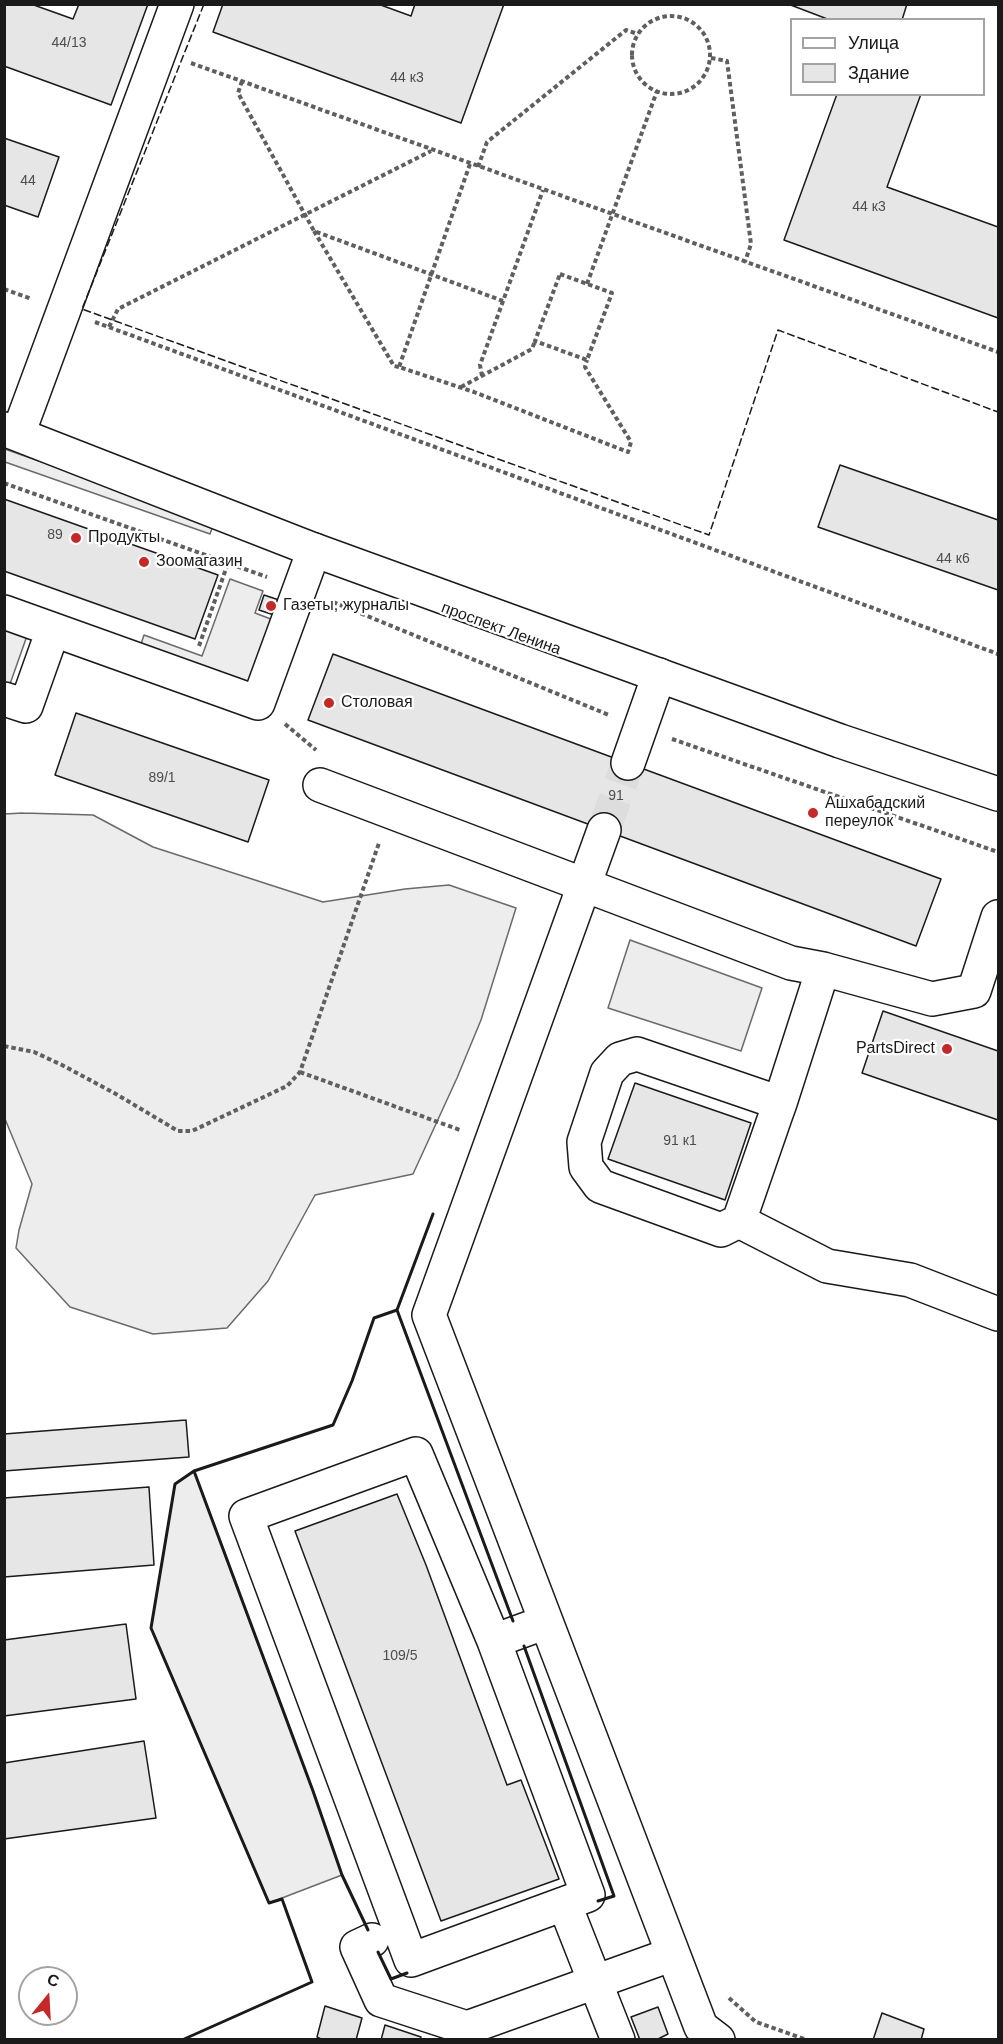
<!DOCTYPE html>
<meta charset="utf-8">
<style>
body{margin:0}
#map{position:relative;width:1003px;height:2044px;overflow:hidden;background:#fff;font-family:Arial,sans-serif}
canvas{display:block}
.frame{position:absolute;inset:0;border:6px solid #1a1a1a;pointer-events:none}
.legend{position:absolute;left:790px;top:18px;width:195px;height:78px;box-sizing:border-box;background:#fff;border:2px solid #a3a3a3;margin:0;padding:8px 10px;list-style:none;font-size:18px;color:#1a1a1a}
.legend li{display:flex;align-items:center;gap:12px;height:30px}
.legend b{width:30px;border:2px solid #a3a3a3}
.north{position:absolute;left:18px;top:1966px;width:60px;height:60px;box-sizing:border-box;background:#fff;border:2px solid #a3a3a3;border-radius:50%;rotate:18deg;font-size:16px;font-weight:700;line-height:24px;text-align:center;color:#1a1a1a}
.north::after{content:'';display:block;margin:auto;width:21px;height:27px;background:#c62828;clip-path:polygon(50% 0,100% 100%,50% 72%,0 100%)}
</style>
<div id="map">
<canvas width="1003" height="2044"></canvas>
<div class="frame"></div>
<ul class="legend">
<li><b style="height:8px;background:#fff"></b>Улица</li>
<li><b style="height:16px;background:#e6e6e6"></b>Здание</li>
</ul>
<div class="north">С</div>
</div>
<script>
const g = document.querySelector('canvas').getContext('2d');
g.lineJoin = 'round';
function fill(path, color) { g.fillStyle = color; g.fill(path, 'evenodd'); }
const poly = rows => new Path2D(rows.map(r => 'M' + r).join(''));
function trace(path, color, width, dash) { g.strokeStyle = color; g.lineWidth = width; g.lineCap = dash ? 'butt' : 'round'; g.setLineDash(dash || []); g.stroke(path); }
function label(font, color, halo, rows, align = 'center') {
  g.font = font + ' Arial,sans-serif'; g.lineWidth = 4.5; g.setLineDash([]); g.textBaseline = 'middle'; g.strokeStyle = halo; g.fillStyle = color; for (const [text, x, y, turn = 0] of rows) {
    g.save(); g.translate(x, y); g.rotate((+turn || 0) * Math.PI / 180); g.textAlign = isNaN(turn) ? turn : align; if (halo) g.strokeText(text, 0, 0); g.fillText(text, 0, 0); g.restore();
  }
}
const built = poly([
 [5,449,214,523,210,534,5,462,5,449],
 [230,579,263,591,255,613,276,621,252,690,139,650,144,635,202,656,230,579],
 [4,624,28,633,10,684,5,682,4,624],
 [23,813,93,815,153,847,323,902,405,889,449,885,516,908,481,1020,457,1078,413,1174,315,1195,268,1281,227,1328,153,1334,70,1307,16,1248,19,1230,32,1184,5,1119,4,814,23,813],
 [630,940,762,988,741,1051,608,1008,630,940],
 [194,1471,313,1791,342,1875,269,1903,151,1628,175,1484,194,1471]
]);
fill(built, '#ededed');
trace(built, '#6a6a6a', 1.5);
const building = poly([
 [4,4,31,4,73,19,79,4,148,4,111,105,4,66,4,4],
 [223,4,378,4,411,16,415,4,504,4,461,123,213,32,223,4],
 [788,4,907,4,902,20,830,20,788,4],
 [837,94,921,94,887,187,998,227,998,318,784,240,837,94],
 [4,138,59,157,38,217,4,205,4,138],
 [840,465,998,520,998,590,818,527,840,465],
 [4,499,218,575,195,639,4,571,4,499],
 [264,595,282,601,277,616,259,610,264,595],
 [333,654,941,879,916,946,308,720,333,654],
 [76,713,269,780,248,842,55,775,76,713],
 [883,1011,998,1051,998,1120,862,1073,883,1011],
 [635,1083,751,1123,725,1200,608,1159,635,1083],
 [186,1420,189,1457,4,1471,4,1434,186,1420],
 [149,1487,154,1565,4,1577,4,1498,149,1487],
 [397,1494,426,1565,507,1785,521,1780,559,1879,441,1921,295,1531,397,1494],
 [126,1624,136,1699,4,1716,4,1640,126,1624],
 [144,1741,156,1818,4,1839,4,1763,144,1741],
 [325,2006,362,2018,356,2040,323,2040,317,2037,325,2006],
 [658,2007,668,2034,656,2040,640,2040,631,2017,658,2007],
 [882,2013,924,2029,921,2040,873,2040,882,2013],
 [385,2025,421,2037,420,2040,381,2040,385,2025]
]);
fill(building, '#e6e6e6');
trace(building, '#1a1a1a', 1.5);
trace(poly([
 [604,830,628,763]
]), '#ddd', 33, [33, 16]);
const minor = poly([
 [18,434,177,4],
 [4,612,258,703,314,550],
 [4,699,26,706,53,630],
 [628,763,659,675],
 [320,785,791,963,823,969,932,999,974,991,998,917],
 [604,830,429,1315,701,2027,718,2040],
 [780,1103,637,1054,620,1059,607,1073,584,1142,586,1167,600,1186,721,1230,739,1221,776,1114,780,1103,823,969],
 [739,1221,827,1266,910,1280,998,1314],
 [494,1641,588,1895,411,1960,246,1516,416,1454,494,1641,546,1622],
 [568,1913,618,2040],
 [372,1940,357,1947,381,2000,467,2028,673,1954]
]);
const major = poly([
 [4,429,314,550,840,741,998,794]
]);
trace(minor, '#1a1a1a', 36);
trace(major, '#1a1a1a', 36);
trace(poly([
 '632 55a39 39 0 1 1 78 0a39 39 0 1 1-78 0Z',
 [711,58,727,61,751,244,745,262],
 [191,63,998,352],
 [242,81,238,93,314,231,503,301],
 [470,164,399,367,474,392,628,452,631,442,585,367,587,360],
 [478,167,487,142,626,30,638,34],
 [314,231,394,366,399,367],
 [560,274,612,293,587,360,535,341,560,274],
 [587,284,657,91],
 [4,289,32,299],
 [95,322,998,654],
 [109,327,118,309,431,151],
 [482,376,480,365,543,190],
 [461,387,532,349,535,341],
 [4,483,267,577],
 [333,602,609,715],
 [199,646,228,563],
 [285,724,316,750],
 [672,739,998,852],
 [4,1046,34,1052,62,1065,116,1094,178,1131,192,1131,287,1086,300,1072,379,843],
 [300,1072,460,1130],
 [729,1998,756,2022,807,2040]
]), '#5f5f5f', 4, [4.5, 3]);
trace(minor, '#fff', 33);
trace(major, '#fff', 33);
trace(poly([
 [204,4,82,309,709,535,778,330,998,412]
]), '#1a1a1a', 1.5, [8, 3]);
trace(poly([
 [397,1310,433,1214],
 [194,1471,313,1791,342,1875,368,1930],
 [524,1646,614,1896,598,1901],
 [378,1952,391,1979,407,1973],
 [182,2040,312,1982,282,1899,269,1903,151,1628,175,1484,194,1471,333,1425,352,1381,374,1318,397,1310,513,1621]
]), '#1a1a1a', 3);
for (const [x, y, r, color] of [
 [76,538,6,"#c62828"],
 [144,562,6,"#c62828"],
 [271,606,6,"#c62828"],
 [329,703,6,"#c62828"],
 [813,813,6,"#c62828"],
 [947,1049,6,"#c62828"]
]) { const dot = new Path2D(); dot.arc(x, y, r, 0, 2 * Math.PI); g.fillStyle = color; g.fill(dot); trace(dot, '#fff', 2); }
label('14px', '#4d4d4d', null, [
 ["44/13",69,43],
 ["44 к3",407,78],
 ["44",28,181],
 ["44 к3",869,207],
 ["89",55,535],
 ["44 к6",953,559],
 ["89/1",162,778],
 ["91",616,796],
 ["91 к1",680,1141],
 ["109/5",400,1656]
]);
label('16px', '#1a1a1a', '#fff', [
 ["Продукты",88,538],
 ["Зоомагазин",156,562],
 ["Газеты, журналы",283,606],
 ["Столовая",341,703],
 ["Ашхабадский",825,804],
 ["переулок",825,822],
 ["PartsDirect",935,1049,"right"]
], 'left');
label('16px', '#1a1a1a', '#fff', [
 ["проспект Ленина",501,629,20]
]);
</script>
